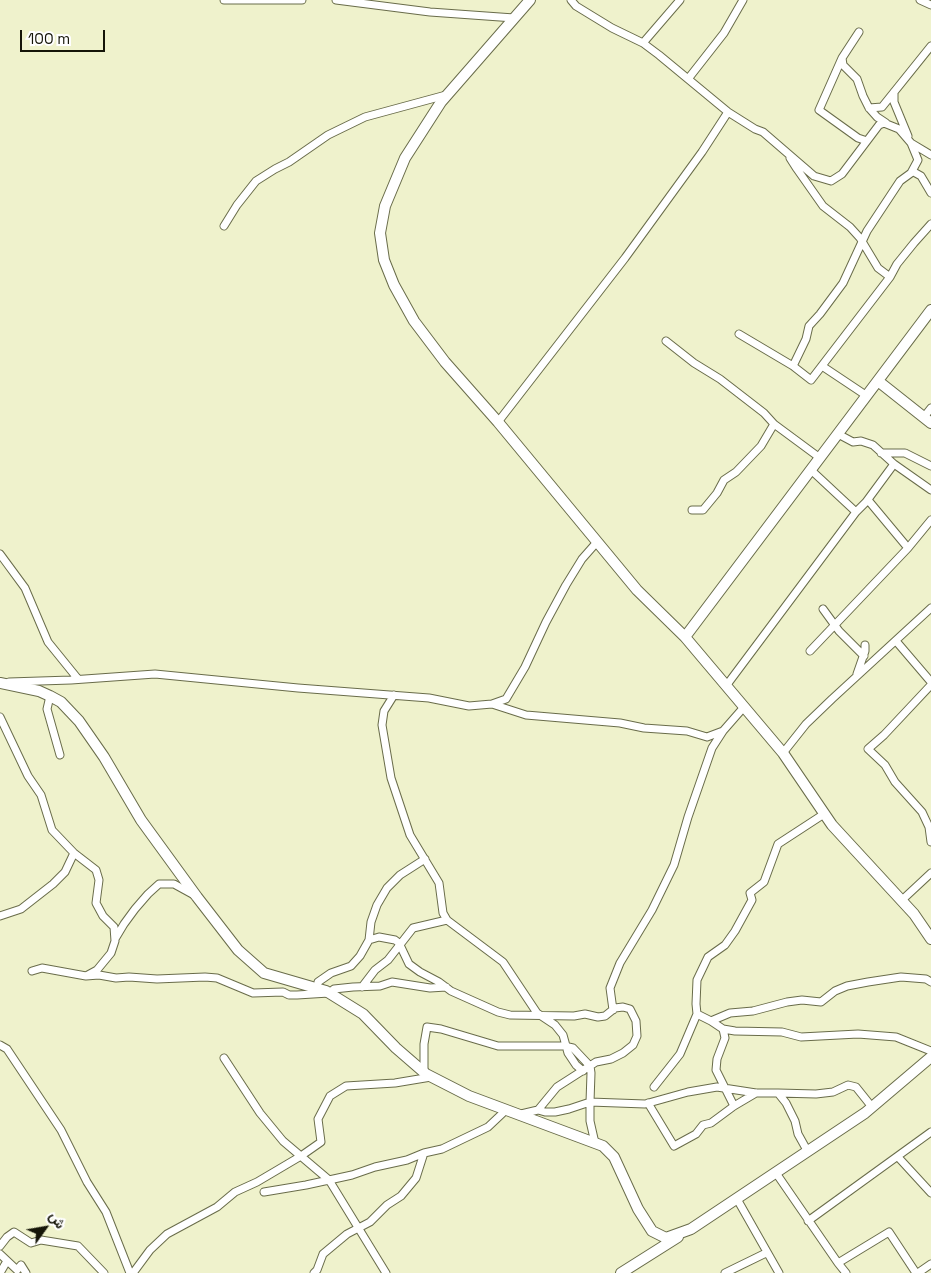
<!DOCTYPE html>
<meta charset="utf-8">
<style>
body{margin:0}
#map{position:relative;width:931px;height:1273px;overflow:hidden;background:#eff2cc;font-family:"Space Grotesk",Vazirmatn,sans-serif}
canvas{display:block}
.north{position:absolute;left:20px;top:1203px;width:50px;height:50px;-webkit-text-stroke:4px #fff;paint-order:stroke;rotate:58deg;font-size:14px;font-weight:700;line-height:20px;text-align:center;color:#151508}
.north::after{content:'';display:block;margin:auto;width:18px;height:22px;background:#151508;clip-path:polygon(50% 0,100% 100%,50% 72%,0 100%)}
.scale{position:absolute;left:20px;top:30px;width:85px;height:22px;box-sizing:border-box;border:2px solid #151508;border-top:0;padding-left:6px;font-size:15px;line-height:18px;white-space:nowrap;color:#151508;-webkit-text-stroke:4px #fff;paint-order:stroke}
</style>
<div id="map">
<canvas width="931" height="1273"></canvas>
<div class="north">ش</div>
<div class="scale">100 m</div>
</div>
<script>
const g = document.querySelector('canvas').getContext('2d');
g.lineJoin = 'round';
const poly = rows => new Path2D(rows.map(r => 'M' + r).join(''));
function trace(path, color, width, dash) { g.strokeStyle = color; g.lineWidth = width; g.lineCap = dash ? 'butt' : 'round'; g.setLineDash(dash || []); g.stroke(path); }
const street = poly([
 [224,0,302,0],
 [336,0,430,12,514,18],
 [571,0,576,6,612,28,643,43,659,55,728,112,755,129,763,132,814,176,831,181,842,174,879,125,884,123,899,129,911,143],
 [920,0,931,5],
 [859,32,842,58,843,65,857,79,863,96,869,108,877,117,886,123],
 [643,43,680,0],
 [842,58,819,110,858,138,867,141],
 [688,79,724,33,743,0],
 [894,92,894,102,908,136],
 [869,108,882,107,931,46],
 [790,158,797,169,823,206,850,227,860,238,878,268,890,277],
 [912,171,921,176,931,193],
 [224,226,237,205,256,181,275,169,289,162,328,135,365,117,446,95],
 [739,334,793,366,811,380,890,277,897,264,914,243,931,224],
 [666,341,694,363,720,379,764,413,774,424],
 [793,366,806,339,809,326,820,314,843,283,867,231,900,181,911,173,918,160,911,143,931,155],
 [822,366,867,396],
 [924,417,931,408],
 [498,422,625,258,702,152,728,112],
 [838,434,853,442,861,441,873,445,894,464],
 [881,453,905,453,931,466],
 [811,470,856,512,868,500,908,548,931,520],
 [866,502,894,464,931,490],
 [692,510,703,510,717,493,724,480,736,472,761,446,774,424,820,458],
 [0,554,25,588,48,642,78,679],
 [823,609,839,631,864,656],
 [896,641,931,682],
 [810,651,908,548],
 [857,674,865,651,865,645],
 [9,682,71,680,155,674,298,688,429,698,469,706,492,704,506,699,525,667,546,622,566,585,582,559,597,542],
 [931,685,884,735,868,749,885,765,895,782,922,812,929,827,931,842],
 [726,686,856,512],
 [394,695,384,711,382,725,391,778,410,835,439,883,443,913,447,920],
 [50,696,47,709,60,755],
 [492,704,526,715,620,723,644,728,687,731,707,737,723,731,744,707],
 [0,717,28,776,41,795,52,830,74,853,96,870,99,880,96,903,103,916,114,927,115,941,111,953,97,970,86,976,42,968,32,971],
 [783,753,806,724,832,699,931,608],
 [901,901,931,873],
 [0,916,21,909,53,884,65,872,74,853],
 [115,939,124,924,135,909,148,894,159,884,174,884,194,895],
 [369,940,371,922,377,905,387,888,400,875,425,859],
 [86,976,99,975,116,978,129,977,157,979,205,977,217,978,253,993,283,992,289,995,297,995,329,993,334,989,353,987,380,986,392,982,430,988,446,987],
 [362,987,375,970,388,960,413,928,447,920,503,962,537,1013,555,1025,563,1035,568,1053,576,1065,583,1071],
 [317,989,318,982,331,973,351,966,360,956,369,940,379,937,395,940,399,943,409,964,420,972,439,982,451,991,498,1012,510,1015,574,1016,585,1014,598,1017,605,1016,615,1008,623,1007,630,1009,636,1021,637,1036,633,1045,623,1053,611,1059,596,1062,557,1087,538,1110,521,1114],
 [613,1010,610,988,620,963,652,910,674,865,688,817,712,748,723,731],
 [697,1014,711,1021,730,1013,753,1011,787,1002,802,1000,821,1002,835,991,847,986,868,982,901,977,926,979,931,982],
 [711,1021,723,1029,735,1031,782,1032,801,1037,858,1034,896,1037,931,1051],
 [723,1029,725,1038,717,1059,716,1070,734,1106],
 [0,1045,7,1049,61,1130,87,1182,106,1212,130,1273],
 [224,1058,260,1113,283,1141,329,1180,386,1273],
 [424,1072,424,1044,427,1027,441,1029,498,1046,564,1046,573,1048,590,1066,591,1073,590,1102,645,1104,688,1092,717,1087,756,1093,778,1093,786,1103,795,1121,798,1134,808,1152],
 [654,1087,680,1054,697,1014,696,1004,697,980,708,957,725,945,735,931,752,900,750,893,764,882,778,844,824,814],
 [778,1093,816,1094,833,1092,848,1085,856,1087,872,1107],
 [648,1103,674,1146,696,1134,703,1125,711,1123,734,1106,756,1093],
 [538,1110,545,1112,555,1112,569,1109,590,1102,590,1121,595,1143],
 [898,1157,931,1193],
 [776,1173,838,1263,889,1232,916,1273],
 [264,1192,306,1185,352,1175,375,1167,407,1160,424,1153],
 [737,1199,779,1273],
 [808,1221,931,1132],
 [0,1246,7,1237,14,1232,31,1243,41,1240,78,1246,104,1273],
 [0,1254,17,1270,21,1265,26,1273],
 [838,1263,846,1273],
 [0,1273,7,1261],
 [133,1273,150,1250,167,1234,217,1207,235,1192,257,1182,301,1156,321,1142,318,1119,330,1096,346,1086,395,1083,431,1077],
 [314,1273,317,1270,323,1254,347,1234,370,1222,387,1205,401,1196,416,1178,424,1153,442,1149,488,1127,506,1110],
 [725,1273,766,1253],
 [918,1273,931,1264]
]);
const secondary = poly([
 [530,0,441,102,405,158,385,206,380,233,384,260,394,285,414,321,445,362,498,422,637,590,685,637,783,753,832,825,914,914,931,939],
 [878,381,931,423],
 [685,637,931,310],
 [0,683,39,691,50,696,61,702,79,721,104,757,141,820,197,897,238,950,264,973,326,991,363,1014,396,1048,426,1074,469,1096,603,1146,614,1157,638,1209,652,1231,666,1238,691,1229,865,1113,931,1057],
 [621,1273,678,1237]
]);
trace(street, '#696c4a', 9);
trace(secondary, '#696c4a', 12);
trace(street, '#fff', 7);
trace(secondary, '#fff', 10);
</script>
